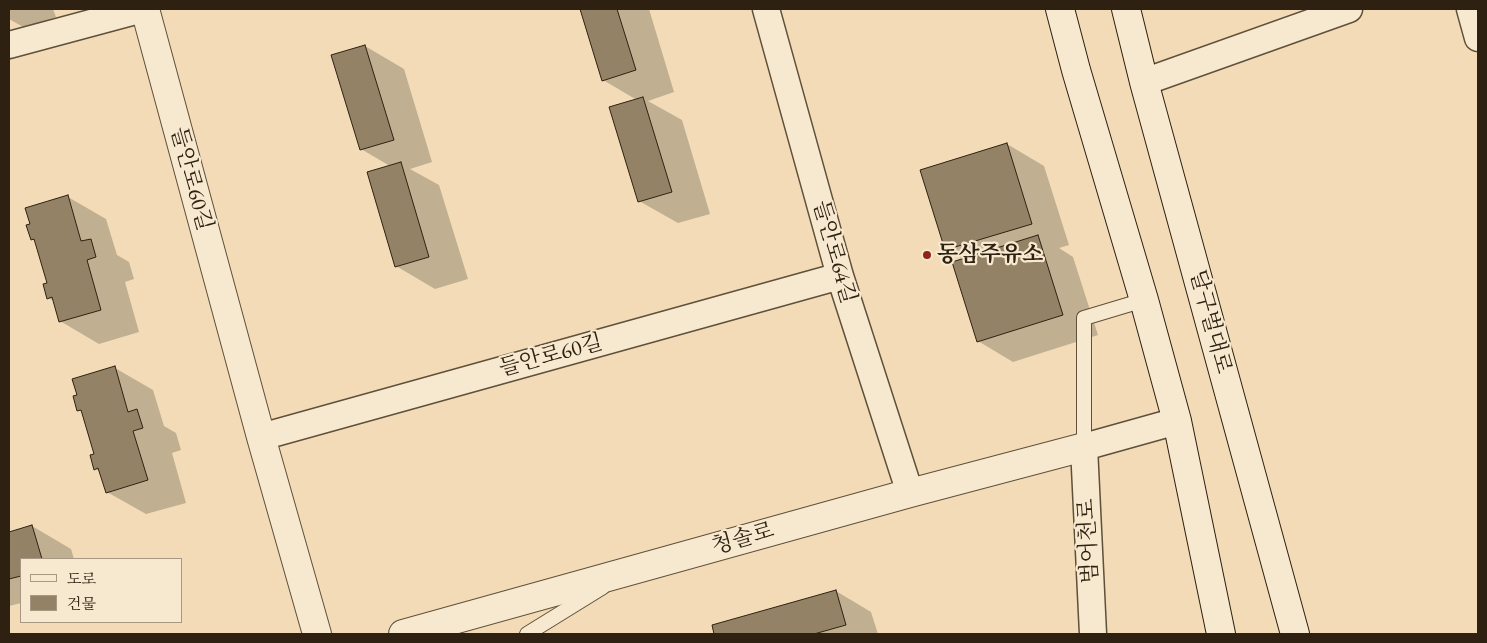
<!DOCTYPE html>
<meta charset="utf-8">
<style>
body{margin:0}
#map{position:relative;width:1487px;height:643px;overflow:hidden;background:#f2dbb6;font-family:"EB Garamond","Noto Serif KR",serif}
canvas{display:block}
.frame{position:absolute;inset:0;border:10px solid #2e2111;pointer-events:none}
.legend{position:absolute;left:20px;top:558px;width:162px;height:65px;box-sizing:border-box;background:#f7e8d0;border:1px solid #a79884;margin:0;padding:6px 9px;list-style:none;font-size:15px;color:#2e2111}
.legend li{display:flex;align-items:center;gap:10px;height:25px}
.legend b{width:25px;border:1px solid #a79884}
</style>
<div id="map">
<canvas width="1487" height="643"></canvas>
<div class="frame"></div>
<ul class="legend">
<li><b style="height:6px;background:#f7e8d0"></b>도로</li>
<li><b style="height:14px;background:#948267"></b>건물</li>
</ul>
</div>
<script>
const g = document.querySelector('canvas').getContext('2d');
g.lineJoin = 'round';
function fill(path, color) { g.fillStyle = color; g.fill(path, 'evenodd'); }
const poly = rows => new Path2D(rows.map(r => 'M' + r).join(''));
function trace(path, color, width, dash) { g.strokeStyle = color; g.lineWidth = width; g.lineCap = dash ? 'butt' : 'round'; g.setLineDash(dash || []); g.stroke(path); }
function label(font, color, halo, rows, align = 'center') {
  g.font = font + ' "EB Garamond","Noto Serif KR",serif'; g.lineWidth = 4.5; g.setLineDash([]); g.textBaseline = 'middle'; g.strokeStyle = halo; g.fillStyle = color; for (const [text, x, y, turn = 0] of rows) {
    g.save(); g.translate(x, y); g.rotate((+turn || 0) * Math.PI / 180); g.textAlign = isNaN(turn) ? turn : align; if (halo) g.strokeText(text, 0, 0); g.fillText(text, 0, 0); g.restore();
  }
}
fill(poly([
 [9,9,53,9,56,17,25,28,9,19],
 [581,9,649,9,674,92,648,101,682,120,710,214,678,223,639,201,637,100,603,80],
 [365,46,404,69,432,162,410,169,439,185,468,279,435,289,396,266,390,166,361,149],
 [1007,144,1044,166,1069,245,1059,248,1073,257,1098,335,1013,362,978,341,963,259,946,250],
 [68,197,106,219,117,255,129,262,134,279,125,282,139,332,99,344,60,321,54,301,48,298,49,284,36,242,32,239],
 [115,368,153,390,164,426,176,433,181,450,172,453,186,503,146,514,107,492,101,472,95,469,95,455,83,412,78,410,78,395],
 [32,526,71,549,74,559,21,559,21,603,9,606,9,533],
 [836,591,871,612,878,634,716,634,713,626]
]), '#0003');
const building = poly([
 [580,9,617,9,636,70,602,81,580,9],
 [365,45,394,140,360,150,331,55,365,45],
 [643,97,672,192,638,202,609,107,643,97],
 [1007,143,1032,224,945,250,920,170,1007,143],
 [401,162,429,257,395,267,367,172,401,162],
 [68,195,81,241,91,239,96,257,87,260,101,310,59,322,52,297,47,299,43,284,47,283,34,239,31,240,26,225,30,224,25,208,68,195],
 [1038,235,1063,315,977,342,952,262,1038,235],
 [115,366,128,412,137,409,143,428,133,431,148,480,106,493,98,468,94,470,90,455,94,454,81,410,77,411,73,396,77,395,72,379,115,366],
 [32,525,42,559,21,559,21,576,9,579,9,532,32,525],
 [836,590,846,625,814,634,714,634,712,625,836,590]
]);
fill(building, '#948267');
trace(building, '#2e2111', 1);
const service = poly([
 [1084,447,1084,318,1144,300],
 [527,634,603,587]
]);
const minor = poly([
 [766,9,840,276,910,493],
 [1470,9,1478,38],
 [9,45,143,9],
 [1144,82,1349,9],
 [261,437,840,276],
 [1093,634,1084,447,1177,421]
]);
const tertiary = poly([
 [145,9,261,437,317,634],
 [403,634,910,493,1084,447]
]);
const secondary = poly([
 [1060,9,1076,70,1144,300,1177,421,1221,634],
 [1126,9,1144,82,1295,634]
]);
trace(service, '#5f503a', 16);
trace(minor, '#5f503a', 29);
trace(tertiary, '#5f503a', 30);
trace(secondary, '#2e2111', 30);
trace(service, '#f7e8d0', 14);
trace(minor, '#f7e8d0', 26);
trace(tertiary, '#f7e8d0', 28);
trace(secondary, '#f7e8d0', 28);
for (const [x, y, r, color] of [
 [927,255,5,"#8f2418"]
]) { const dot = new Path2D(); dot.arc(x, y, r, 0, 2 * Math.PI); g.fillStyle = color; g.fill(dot); trace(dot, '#f7e8d0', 2); }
label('22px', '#2e2111', '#f7e8d0', [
 ["들안로60길",191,179,75],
 ["들안로64길",834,252,74],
 ["달구벌대로",1210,322,75],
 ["들안로60길",551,356,-15],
 ["청솔로",743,539,-16],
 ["범어천로",1089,541,-93]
]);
label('bold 22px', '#2e2111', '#f7e8d0', [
 ["동삼주유소",937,255]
], 'left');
</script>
